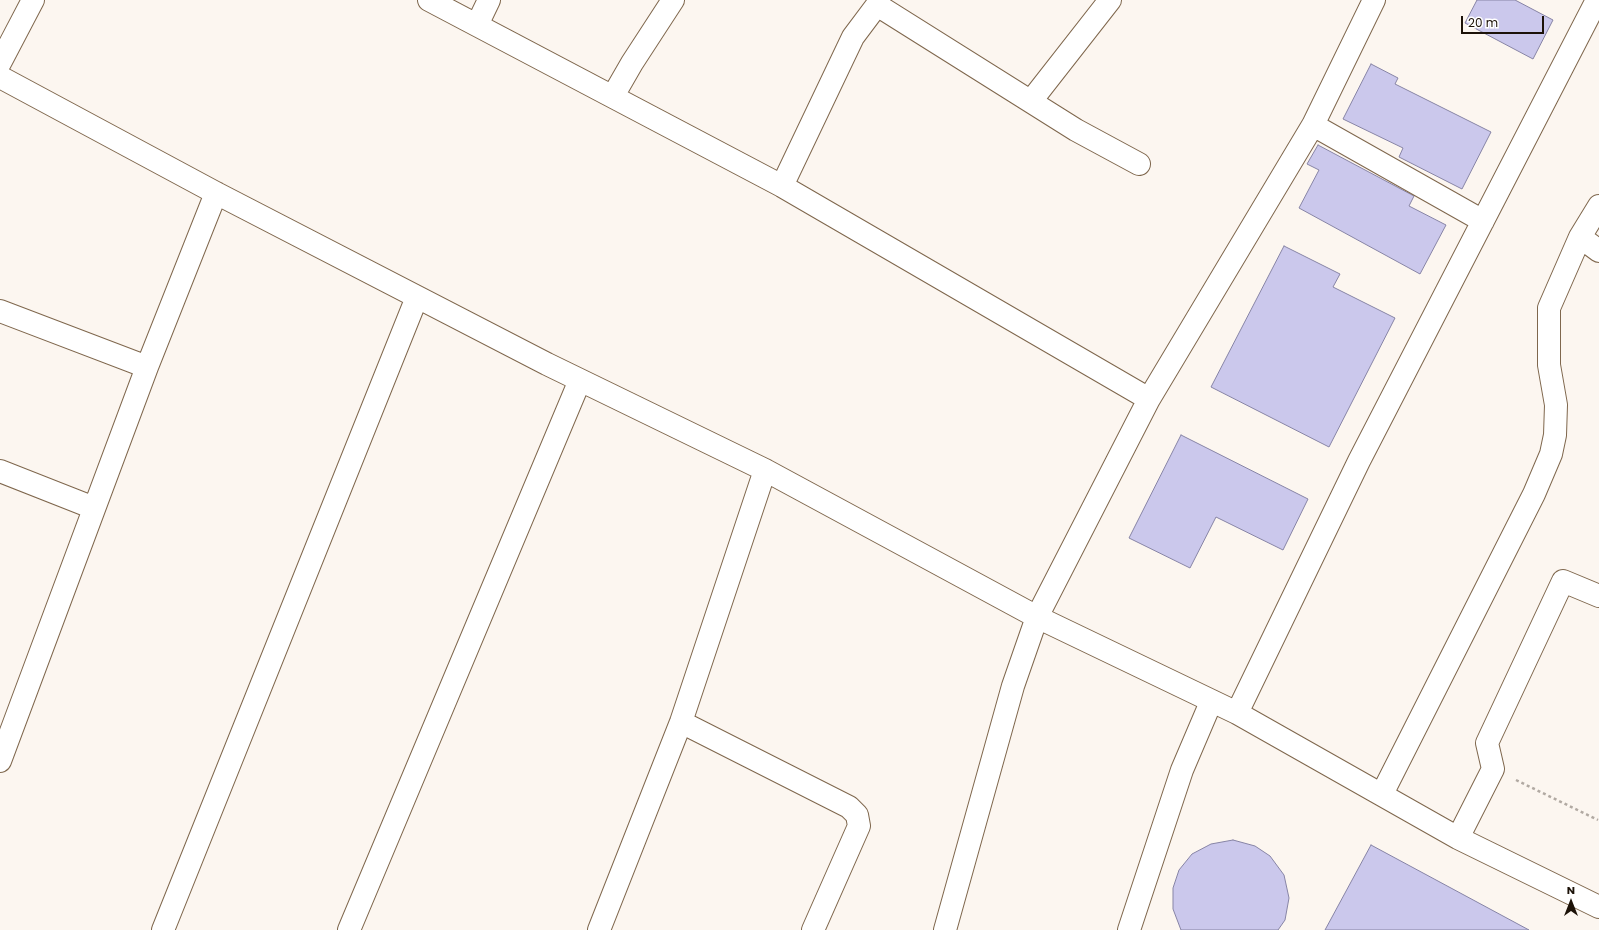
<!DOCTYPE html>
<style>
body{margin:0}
#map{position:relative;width:1599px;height:930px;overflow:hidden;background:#fcf6f0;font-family:Poppins,sans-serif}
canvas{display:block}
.north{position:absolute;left:1551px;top:882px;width:40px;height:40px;-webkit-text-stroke:3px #fff;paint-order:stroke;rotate:0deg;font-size:11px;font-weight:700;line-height:16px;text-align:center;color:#1c1208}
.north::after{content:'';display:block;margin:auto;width:14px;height:18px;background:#1c1208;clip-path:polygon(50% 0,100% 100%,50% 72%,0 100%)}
.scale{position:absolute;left:1461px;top:16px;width:83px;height:18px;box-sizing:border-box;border:2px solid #1c1208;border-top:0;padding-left:5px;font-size:12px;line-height:14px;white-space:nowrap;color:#1c1208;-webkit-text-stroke:3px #fff;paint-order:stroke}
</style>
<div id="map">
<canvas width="1599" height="930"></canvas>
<div class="north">N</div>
<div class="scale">20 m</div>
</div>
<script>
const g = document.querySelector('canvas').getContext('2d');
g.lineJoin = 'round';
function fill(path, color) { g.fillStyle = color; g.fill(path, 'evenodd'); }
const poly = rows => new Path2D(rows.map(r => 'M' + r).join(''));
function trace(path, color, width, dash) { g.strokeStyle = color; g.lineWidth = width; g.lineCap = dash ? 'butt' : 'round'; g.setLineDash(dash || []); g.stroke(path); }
const building = poly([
 [1477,0,1515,0,1553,20,1533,59,1465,23,1477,0],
 [1371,64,1398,78,1395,84,1491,132,1462,189,1399,157,1403,148,1343,119,1371,64],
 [1318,145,1414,196,1409,206,1446,225,1420,274,1299,208,1319,170,1307,164,1318,145],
 [1284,246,1340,274,1333,287,1395,318,1329,447,1211,387,1284,246],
 [1181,435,1308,499,1283,550,1216,517,1190,568,1129,538,1181,435],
 [1233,840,1255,846,1270,856,1284,875,1289,898,1285,920,1278,930,1181,930,1173,909,1173,888,1179,870,1192,854,1211,844,1233,840],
 [1371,845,1529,930,1325,930,1371,845]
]);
fill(building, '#cbc8ec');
trace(building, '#8784a5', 1);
const minor = poly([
 [429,0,782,186,1149,399],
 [477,25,489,0],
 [0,63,33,0],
 [0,77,216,193,547,364,765,470,1037,617,1237,713,1458,838,1599,907],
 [613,96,632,63,673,0],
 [1031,101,1110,0],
 [1313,125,1483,221],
 [782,186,853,37,877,5,1076,130,1139,164],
 [1580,237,1599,251],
 [0,311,147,367],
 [0,471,94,508],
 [1237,713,1359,461,1597,0],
 [681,722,849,807,857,815,859,826,813,930],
 [0,761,147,367,216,193],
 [1382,794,1534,494,1551,454,1555,435,1556,405,1549,365,1549,308,1580,237,1599,206],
 [1458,838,1493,769,1487,743,1563,581,1599,596],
 [163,930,417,297],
 [349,930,580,380],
 [599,930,681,722,765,470],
 [945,930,1013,686,1037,617,1149,399,1313,125,1374,0],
 [1129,930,1182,770,1211,702]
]);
trace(minor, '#7f674d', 24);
trace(poly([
 [1516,780,1598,820]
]), '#b1a9a2', 2.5, [3, 3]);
trace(minor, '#fff', 22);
</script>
